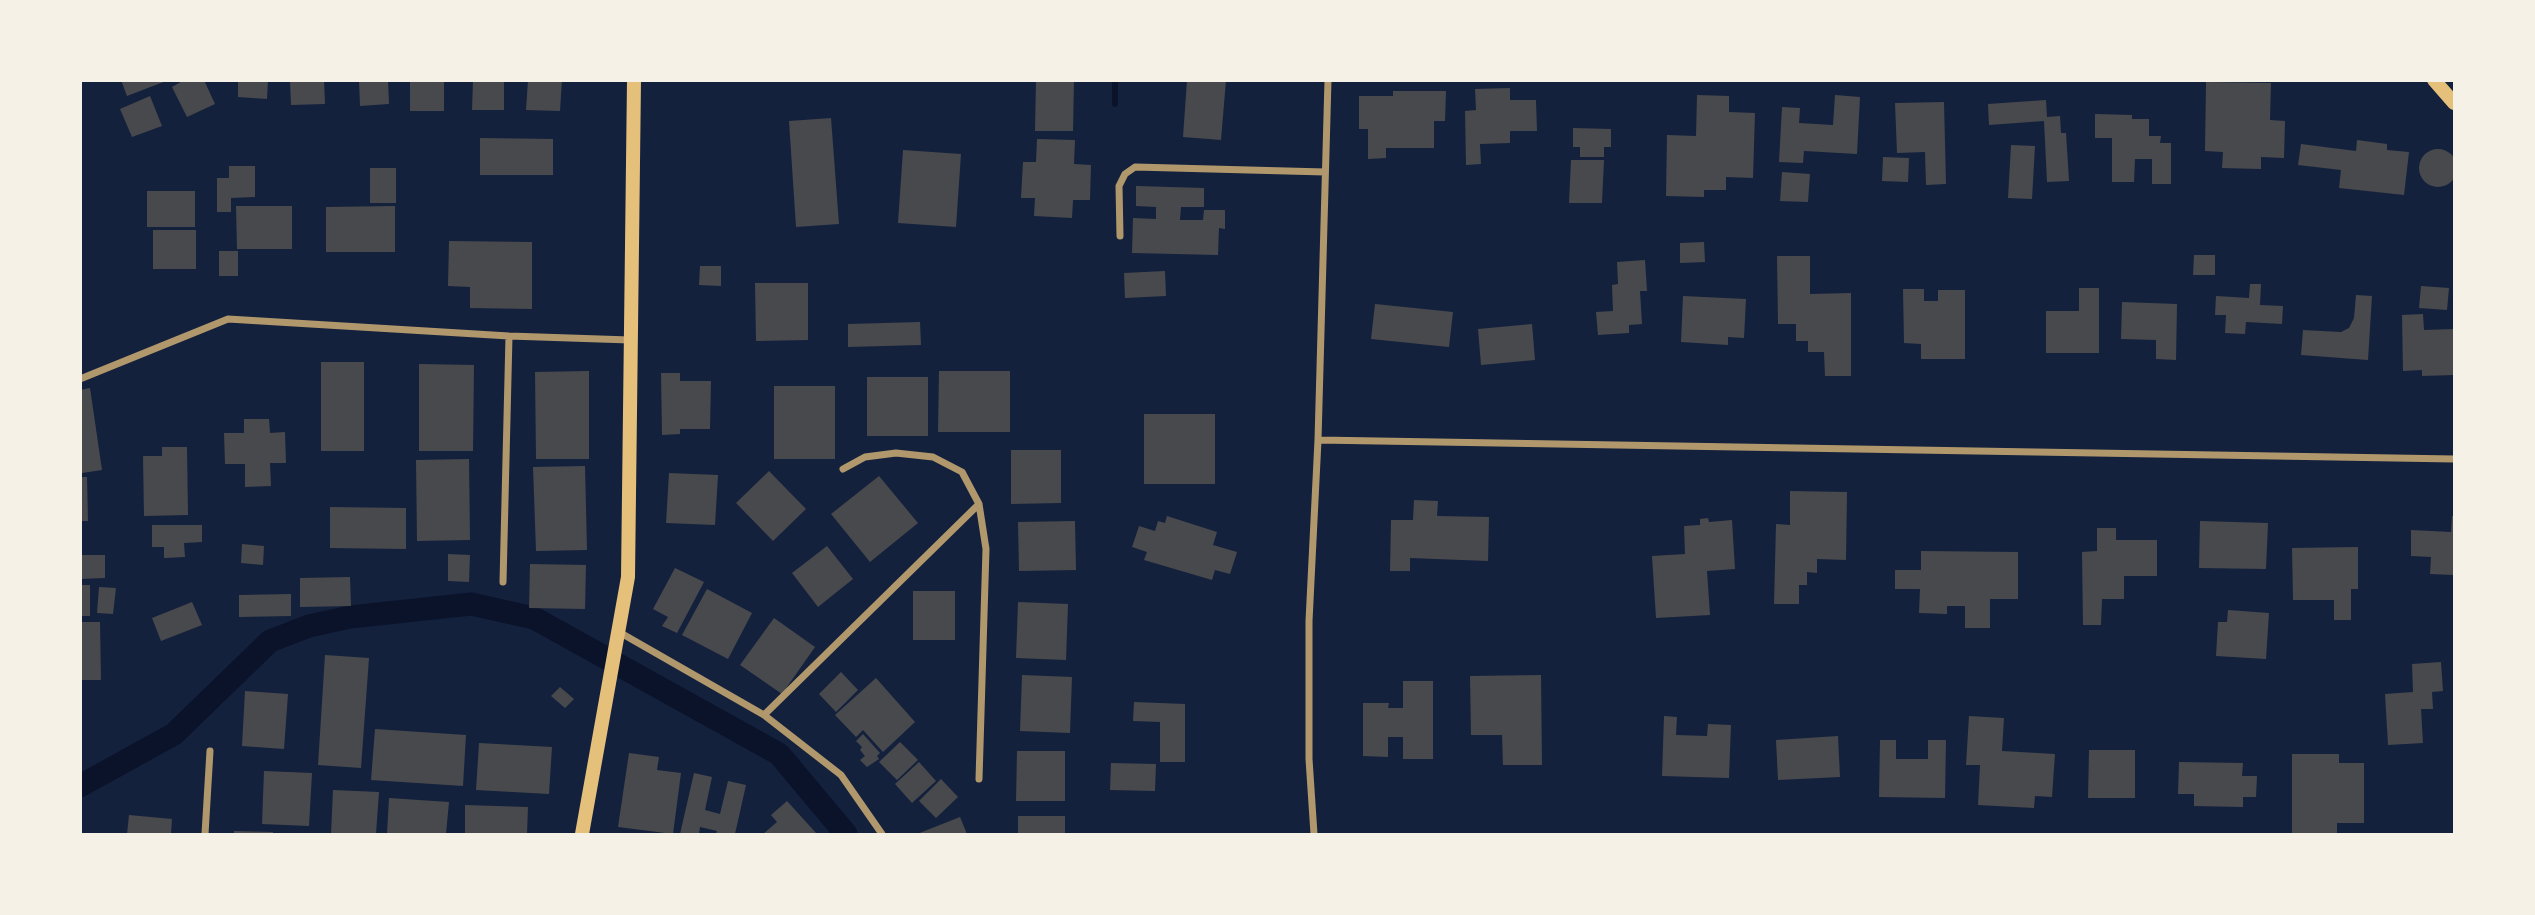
<!DOCTYPE html>
<style>
body{margin:0}
#map{position:relative;width:2535px;height:915px;overflow:hidden;background:#14213d;font-family:"Fira Sans Condensed",sans-serif}
canvas{display:block}
.frame{position:absolute;inset:0;border:82px solid #f6f1e7;pointer-events:none}
</style>
<div id="map">
<canvas width="2535" height="915"></canvas>
<div class="frame"></div>
</div>
<script>
const g = document.querySelector('canvas').getContext('2d');
g.lineJoin = 'round';
const poly = rows => new Path2D(rows.map(r => 'M' + r).join(''));
function trace(path, color, width, dash) { g.strokeStyle = color; g.lineWidth = width; g.lineCap = dash ? 'butt' : 'round'; g.setLineDash(dash || []); g.stroke(path); }
function fill(path, color) { g.fillStyle = color; g.fill(path, 'evenodd'); }
trace(poly([
 [1115,104,1115,80]
]), '#0b132b', 6);
trace(poly([
 [80,786,174,734,270,641,309,626,350,617,471,604,534,618,779,754,846,834]
]), '#0b132b', 23);
fill(poly([
 [121,80,166,80,166,81,127,96],
 [184,80,204,80,215,104,187,117,172,87],
 [238,80,268,80,267,99,238,97],
 [290,80,324,80,325,104,291,105],
 [359,80,388,80,389,104,360,106],
 [410,80,444,80,444,111,410,111],
 [473,80,504,80,504,110,472,110],
 [528,80,562,80,560,111,526,110],
 [1036,80,1074,80,1073,131,1035,131],
 [1187,80,1226,80,1221,140,1183,137],
 [2206,82,2271,83,2270,120,2285,121,2284,158,2261,157,2261,169,2222,168,2223,152,2205,151],
 [1510,88,1510,100,1536,100,1537,131,1510,131,1510,143,1480,144,1481,164,1466,165,1465,111,1476,110,1475,89],
 [1393,91,1446,91,1445,121,1434,121,1434,148,1386,148,1386,158,1368,159,1368,129,1359,129,1359,96,1393,96],
 [1697,95,1729,96,1729,112,1755,113,1753,178,1726,177,1726,190,1704,190,1704,197,1666,196,1667,135,1696,136],
 [1835,95,1860,97,1857,154,1804,151,1803,163,1779,162,1782,107,1800,108,1799,123,1833,125],
 [150,96,162,126,132,137,120,109],
 [2046,100,2047,117,2060,116,2061,133,2066,133,2069,181,2047,182,2044,121,1989,125,1988,104],
 [1944,102,1946,184,1926,185,1925,152,1897,153,1895,103],
 [2095,114,2132,115,2132,119,2149,119,2149,136,2161,136,2160,143,2171,143,2171,184,2152,184,2152,159,2135,159,2134,182,2112,182,2112,138,2095,138],
 [831,118,839,224,796,227,789,121],
 [1573,128,1611,129,1611,147,1604,147,1604,157,1580,157,1580,147,1573,147],
 [480,138,553,139,553,175,480,175],
 [1037,139,1075,140,1074,164,1091,165,1090,200,1073,200,1072,218,1034,216,1035,198,1021,198,1023,162,1036,162],
 [2357,140,2387,144,2387,150,2409,152,2404,195,2339,188,2341,170,2298,165,2301,144,2356,151],
 [2011,145,2035,146,2032,199,2008,198],
 '2419 168a19 19 0 1 1 38 0a19 19 0 1 1-38 0Z',
 [903,150,961,154,956,227,898,223],
 [1883,157,1909,158,1908,182,1882,181],
 [1571,160,1604,160,1602,203,1569,203],
 [229,166,255,166,255,197,231,198,231,212,217,212,217,178,229,178],
 [370,168,396,168,396,203,370,203],
 [1782,172,1810,174,1808,202,1780,201],
 [1136,186,1204,188,1204,207,1181,207,1180,220,1203,220,1204,210,1225,210,1225,229,1219,228,1218,255,1132,253,1133,218,1156,219,1156,207,1136,206],
 [147,191,195,191,195,227,147,227],
 [236,206,292,206,292,249,237,249],
 [395,206,395,252,326,252,326,207],
 [153,230,196,230,196,269,153,269],
 [449,241,532,242,532,309,470,308,470,287,448,286],
 [1704,242,1705,262,1680,263,1680,243],
 [219,251,238,251,238,276,219,276],
 [2194,255,2215,255,2215,275,2193,275],
 [1777,256,1810,256,1810,294,1851,293,1851,376,1825,376,1824,352,1808,352,1808,341,1796,341,1796,324,1778,324],
 [1645,260,1647,291,1640,291,1642,324,1629,325,1629,333,1598,335,1596,312,1613,311,1612,285,1618,284,1617,262],
 [700,266,721,266,721,286,699,285],
 [1165,271,1166,296,1125,298,1124,273],
 [755,283,808,283,808,340,756,341],
 [2250,284,2261,284,2260,305,2283,306,2282,324,2246,322,2245,334,2225,333,2226,315,2215,315,2216,296,2249,298],
 [2421,286,2449,288,2447,310,2419,308],
 [2079,288,2099,288,2099,353,2046,353,2046,311,2079,311],
 [1903,289,1924,289,1924,301,1938,301,1938,290,1965,290,1965,359,1921,359,1921,344,1904,343],
 [2356,295,2372,296,2368,360,2301,355,2303,330,2341,332,2349,328,2354,318],
 [1683,296,1746,299,1744,338,1728,337,1728,345,1681,342],
 [2122,302,2177,304,2176,360,2156,359,2156,340,2121,339],
 [1375,304,1453,312,1449,347,1371,339],
 [2423,314,2424,330,2454,329,2454,375,2422,376,2422,370,2403,371,2402,315],
 [920,322,921,345,848,347,848,324],
 [1532,324,1535,360,1481,365,1478,329],
 [321,362,364,362,364,451,321,451],
 [419,364,474,365,473,451,419,451],
 [589,371,589,459,536,459,535,372],
 [939,371,1010,371,1010,432,938,432],
 [661,373,680,373,680,381,711,381,710,429,680,429,680,434,662,435],
 [867,377,928,377,928,436,867,436],
 [774,386,835,386,835,459,774,459],
 [90,388,102,470,82,473,80,390],
 [1144,414,1215,414,1215,484,1144,484],
 [244,419,269,419,270,433,285,432,286,463,270,463,271,486,245,487,245,464,225,464,224,433,244,433],
 [162,447,187,447,188,515,144,516,143,456,162,456],
 [1011,450,1061,450,1061,503,1011,504],
 [469,459,470,540,417,541,416,460],
 [585,466,587,550,536,551,533,467],
 [769,471,806,509,773,541,736,503],
 [669,473,718,475,715,525,666,523],
 [879,476,918,523,870,562,831,514],
 [80,477,87,477,88,521,80,521],
 [1790,491,1847,492,1846,560,1817,559,1817,573,1807,572,1807,585,1799,585,1799,604,1774,604,1776,524,1790,525],
 [1414,500,1438,501,1437,516,1489,517,1488,561,1410,558,1410,571,1390,571,1391,520,1413,520],
 [330,507,406,508,406,549,330,548],
 [1167,516,1217,532,1213,545,1237,552,1230,574,1215,570,1212,580,1144,560,1147,552,1132,547,1139,526,1155,531,1158,521,1165,523],
 [2452,516,2454,516,2454,575,2430,574,2431,557,2411,556,2411,530,2451,532],
 [1708,518,1709,522,1732,520,1735,569,1707,571,1710,615,1656,618,1652,556,1685,554,1684,526,1700,525,1700,519],
 [1075,521,1076,570,1019,571,1018,522],
 [2200,521,2268,523,2266,569,2199,568],
 [152,525,202,525,202,542,184,543,185,557,164,558,164,547,152,547],
 [2097,528,2116,528,2116,540,2157,540,2157,576,2124,576,2124,599,2102,599,2101,625,2083,625,2082,552,2097,551],
 [242,544,264,546,263,565,241,563],
 [827,546,853,579,818,607,792,573],
 [2358,547,2358,589,2351,589,2351,620,2334,620,2334,600,2293,600,2292,548],
 [1921,551,2018,552,2018,599,1990,599,1990,628,1965,628,1965,606,1947,606,1947,614,1919,613,1920,589,1895,589,1895,570,1921,570],
 [448,554,470,555,469,582,448,581],
 [80,555,105,555,105,578,80,579],
 [530,564,586,565,585,609,529,608],
 [675,568,704,582,677,633,662,626,668,617,653,609],
 [350,577,351,606,300,607,300,578],
 [80,585,90,585,90,616,80,616],
 [99,587,116,588,113,614,97,613],
 [707,589,752,613,728,659,682,635],
 [913,591,955,591,955,640,913,640],
 [291,594,291,616,239,617,239,595],
 [192,602,202,625,161,641,152,618],
 [1018,602,1068,604,1066,660,1016,658],
 [2228,610,2269,613,2266,659,2216,656,2218,622,2227,622],
 [774,618,815,647,782,694,740,665],
 [80,622,100,622,101,680,80,680],
 [325,655,369,658,361,768,318,765],
 [2441,662,2443,691,2432,692,2433,709,2421,709,2423,743,2388,745,2385,694,2413,692,2412,664],
 [841,672,858,690,836,712,819,694],
 [1022,675,1072,677,1070,733,1020,731],
 [1541,675,1542,765,1503,765,1502,735,1471,735,1470,676],
 [876,678,915,722,883,752,863,730,856,737,835,715],
 [1403,681,1433,681,1433,759,1403,759,1403,737,1388,737,1388,757,1363,756,1363,703,1389,703,1388,708,1403,708],
 [560,687,574,699,565,708,551,696],
 [245,691,288,694,284,749,242,746],
 [1134,702,1185,704,1185,762,1160,762,1160,722,1133,721],
 [1664,716,1677,717,1676,735,1707,736,1708,724,1731,725,1729,778,1662,776],
 [1969,716,2004,718,2002,751,2055,754,2052,797,2035,796,2034,808,1978,805,1980,765,1966,765],
 [375,729,466,735,463,786,371,780],
 [863,734,880,753,877,756,879,759,867,767,860,760,865,756,860,750,862,747,856,741],
 [1838,736,1840,777,1778,780,1776,740],
 [1880,740,1896,740,1896,759,1928,759,1928,740,1946,740,1945,798,1879,797],
 [900,742,918,760,897,780,879,762],
 [479,743,552,747,549,794,476,790],
 [2089,750,2135,750,2135,798,2088,798],
 [1017,751,1065,751,1065,801,1016,801],
 [629,753,659,757,657,770,681,773,673,834,618,827],
 [2292,754,2339,754,2339,763,2364,763,2364,823,2337,823,2337,834,2292,834],
 [919,762,936,781,912,803,895,784],
 [2179,762,2243,763,2242,776,2257,776,2256,797,2243,797,2243,807,2194,806,2194,794,2178,794],
 [1111,763,1156,764,1155,791,1110,790],
 [264,771,312,773,309,826,262,824],
 [694,773,712,777,705,810,720,814,728,781,746,785,735,834,716,834,717,831,700,827,699,834,680,834],
 [941,779,958,797,936,818,919,801],
 [333,790,379,792,376,834,331,834],
 [389,798,449,802,446,834,387,834],
 [787,801,817,834,763,834,777,822,771,815],
 [465,805,528,807,527,834,465,834],
 [129,815,172,819,171,834,127,834],
 [1018,816,1065,816,1065,834,1018,834],
 [960,817,967,834,917,834],
 [234,831,273,832,273,834,234,834]
]), '#48494c');
trace(poly([
 [1120,236,1119,186,1125,174,1135,167,1325,172],
 [80,379,228,319,509,336,630,340],
 [1318,440,2454,459],
 [843,469,865,457,896,453,933,457,962,472,979,504],
 [503,582,509,336],
 [619,632,764,715,841,775,882,834],
 [764,715,979,504,986,549,979,779],
 [205,834,210,751],
 [1314,834,1309,759,1309,621,1318,440,1328,80]
]), '#b1986c', 7);
trace(poly([
 [2434,80,2454,103],
 [582,834,628,577,634,80]
]), '#e5c07b', 14);
</script>
